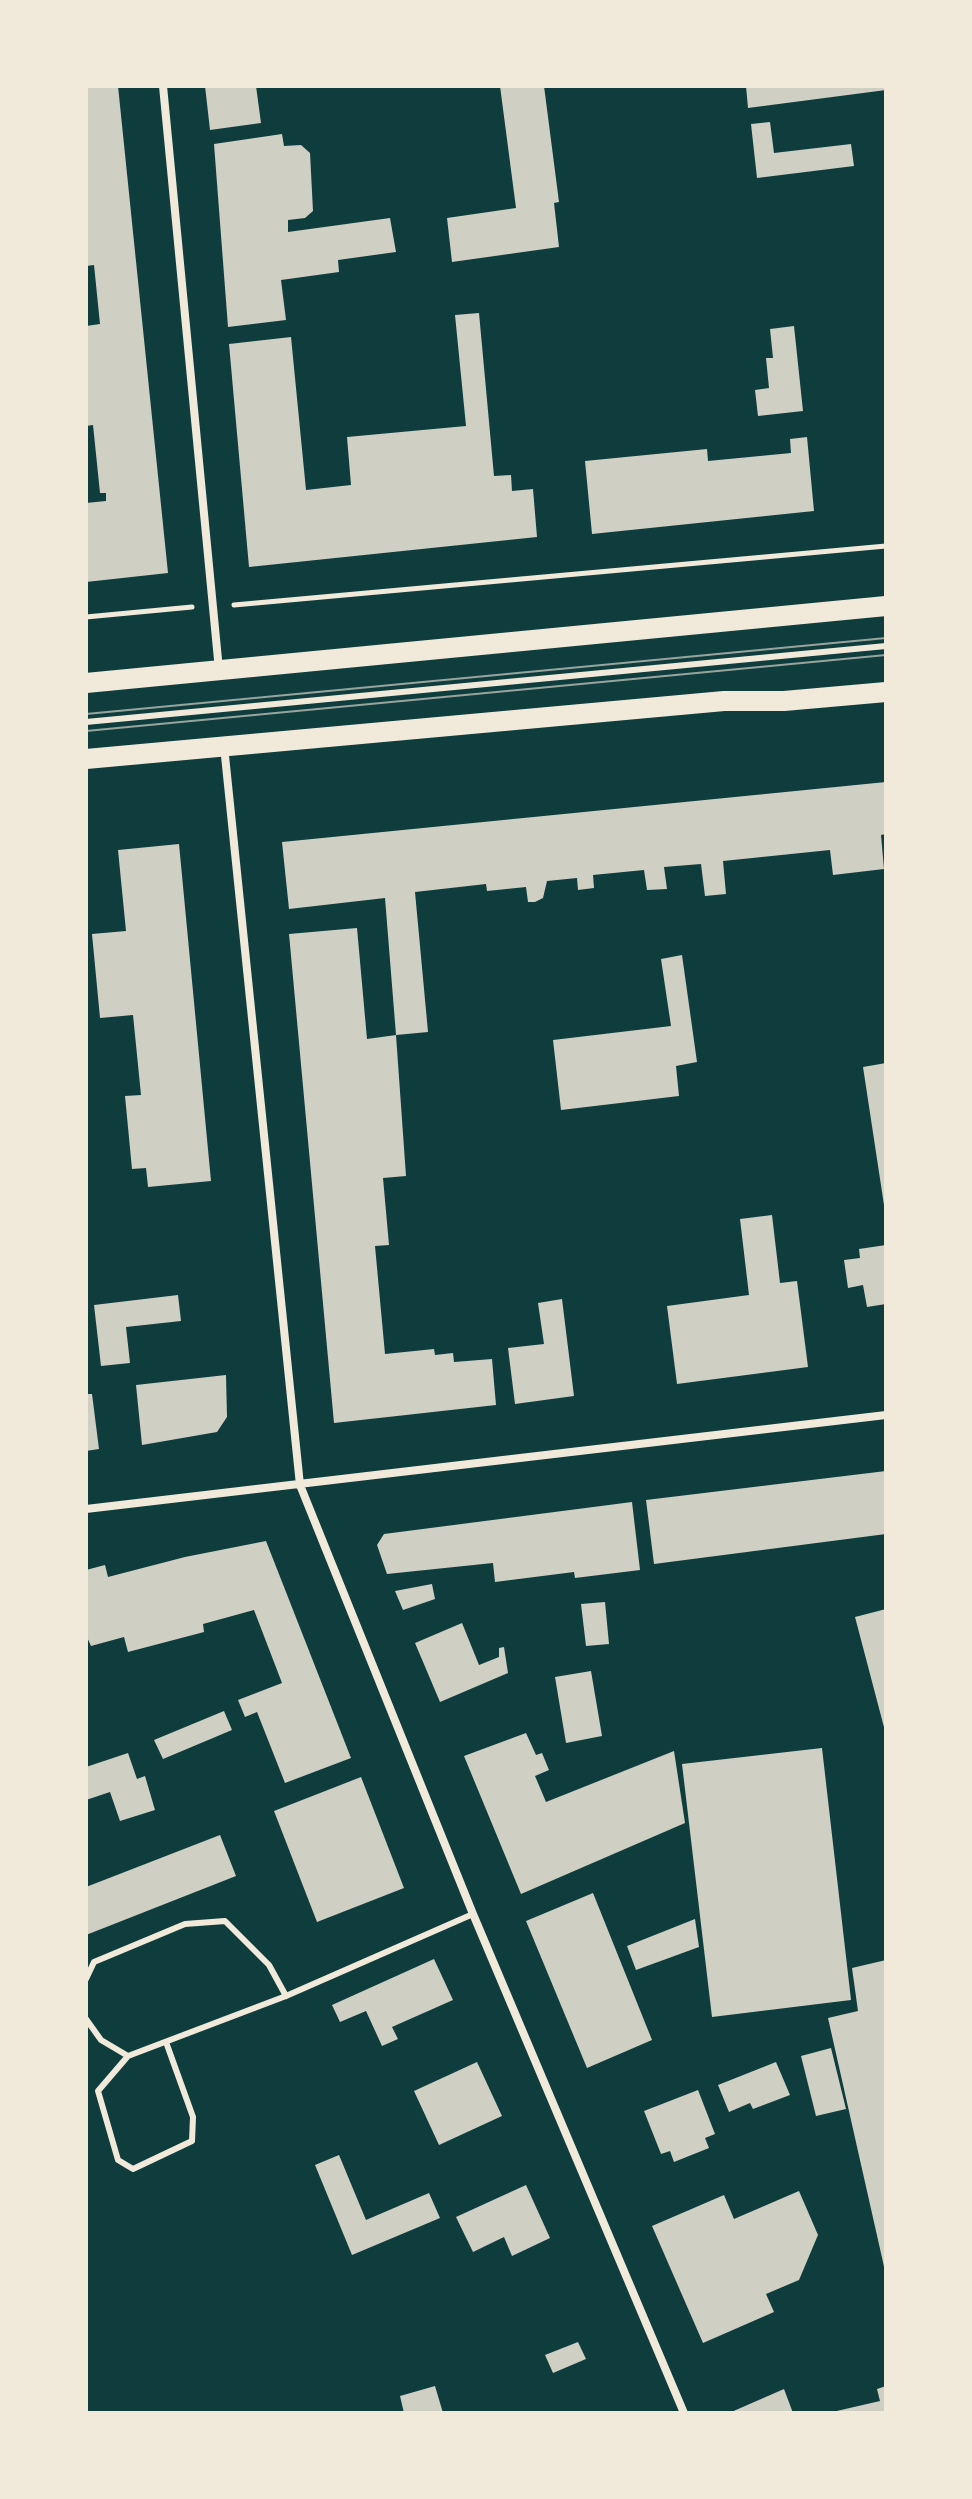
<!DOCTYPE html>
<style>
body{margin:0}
#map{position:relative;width:972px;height:2499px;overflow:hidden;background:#0f3d3e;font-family:"PT Sans",sans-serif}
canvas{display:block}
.frame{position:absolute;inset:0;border:88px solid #f1e9da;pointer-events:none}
</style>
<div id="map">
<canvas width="972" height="2499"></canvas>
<div class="frame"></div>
</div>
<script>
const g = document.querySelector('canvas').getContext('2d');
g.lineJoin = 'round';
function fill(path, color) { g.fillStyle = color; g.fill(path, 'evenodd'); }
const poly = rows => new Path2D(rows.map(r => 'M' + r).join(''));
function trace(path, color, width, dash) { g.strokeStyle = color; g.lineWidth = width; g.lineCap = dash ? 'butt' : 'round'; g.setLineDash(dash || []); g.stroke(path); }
fill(poly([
 [86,86,118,86,168,573,86,582,86,503,106,501,106,493,100,493,93,425,86,426,86,326,100,324,94,265,86,266],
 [205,86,256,86,261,123,210,130],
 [500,86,544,86,559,202,554,203,559,247,452,262,447,218,516,208],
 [746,86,886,86,886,90,748,108],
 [770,122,774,153,851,144,854,166,757,178,751,124],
 [282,134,284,146,301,145,310,153,313,211,305,218,288,220,288,232,390,218,396,252,338,260,339,272,281,280,286,320,228,327,214,144],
 [479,313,494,476,511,475,512,491,533,489,537,537,249,567,229,344,291,337,306,490,351,485,347,437,466,426,455,315],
 [794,326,803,411,758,416,755,390,769,388,766,358,773,358,770,329],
 [807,437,814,511,592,534,585,461,707,449,708,461,791,453,790,439],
 [886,782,886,834,881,835,884,869,833,875,830,850,723,861,726,894,705,896,701,864,664,867,667,889,647,890,644,870,593,875,594,888,578,890,577,878,547,881,543,898,535,902,528,902,526,887,487,891,486,884,415,892,428,1032,396,1035,406,1176,383,1178,389,1245,375,1246,385,1354,434,1349,435,1355,453,1353,454,1362,492,1359,496,1405,334,1423,289,934,357,928,367,1039,396,1035,385,898,289,909,282,842],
 [179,844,211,1181,148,1187,146,1168,132,1169,125,1096,141,1095,133,1015,100,1018,92,934,126,931,118,850],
 [682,955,697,1062,676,1066,679,1096,561,1110,553,1040,671,1026,661,959],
 [886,1063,886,1205,884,1205,863,1067],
 [772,1215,780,1283,797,1281,808,1367,677,1384,667,1306,749,1295,740,1219],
 [886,1245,886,1304,867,1307,863,1285,848,1288,844,1260,860,1258,859,1249],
 [178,1295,181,1321,126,1327,130,1363,101,1366,94,1305],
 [562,1299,574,1396,515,1404,508,1348,544,1344,538,1303],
 [226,1375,227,1417,217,1432,142,1445,136,1385],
 [86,1394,92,1394,99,1449,86,1451],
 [886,1471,886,1534,654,1564,646,1500],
 [632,1502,640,1570,575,1578,574,1572,495,1582,493,1563,387,1574,377,1545,384,1534],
 [266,1541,351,1758,285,1783,257,1712,245,1717,238,1700,282,1683,254,1610,203,1624,204,1632,128,1652,124,1637,91,1646,86,1635,86,1570,105,1565,108,1577,185,1557],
 [432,1584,435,1599,403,1610,395,1591],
 [605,1602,609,1644,586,1646,581,1604],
 [886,1609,886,1731,885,1731,855,1617],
 [462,1623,479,1665,499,1657,499,1648,504,1647,508,1673,440,1702,415,1643],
 [591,1671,602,1736,566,1743,555,1677],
 [224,1711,232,1730,163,1759,154,1740],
 [526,1733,536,1755,542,1753,549,1770,535,1776,546,1802,674,1751,685,1823,521,1894,464,1756],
 [822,1748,851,2000,712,2017,682,1764],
 [128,1753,137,1779,145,1776,155,1810,120,1821,110,1792,86,1800,86,1767],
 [361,1777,404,1888,317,1922,274,1811],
 [220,1835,236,1876,86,1935,86,1887],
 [593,1893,652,2040,587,2068,526,1921],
 [695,1919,699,1947,636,1970,627,1946],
 [434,1959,453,2000,392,2027,398,2039,382,2046,366,2011,340,2022,332,2005],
 [886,1960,886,2270,885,2271,828,2018,858,2011,852,1968],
 [831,2048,846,2109,816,2116,801,2056],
 [477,2062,502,2116,439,2145,414,2091],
 [776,2062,790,2095,753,2109,750,2103,729,2112,718,2085],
 [698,2090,715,2134,705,2138,709,2148,674,2162,670,2151,661,2154,644,2111],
 [339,2155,366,2220,429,2193,440,2218,352,2255,315,2165],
 [526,2185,550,2238,512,2256,504,2237,473,2252,456,2217],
 [799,2191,818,2235,799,2280,766,2294,774,2312,703,2343,652,2226,724,2195,734,2219],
 [578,2342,586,2359,553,2373,545,2355],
 [435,2386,443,2413,404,2413,400,2396],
 [886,2386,886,2413,828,2413,880,2401,877,2389],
 [784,2389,793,2413,729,2413]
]), '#cfcfc3');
trace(poly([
 [234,605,886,546],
 [86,617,192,607]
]), '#f1e9da', 5);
trace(poly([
 [86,722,886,646],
 [86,1979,94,1962,185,1924,225,1921,269,1965,286,1996],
 [86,2019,101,2040,128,2056,286,1996,473,1914],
 [128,2056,98,2091,118,2160,133,2169,192,2141,193,2117,166,2042]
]), '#f1e9da', 6);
trace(poly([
 [163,86,219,670],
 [224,746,300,1485,473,1914,684,2413],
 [86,1509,886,1415]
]), '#f1e9da', 8);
trace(poly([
 [86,683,886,606],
 [86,759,724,701,784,701,886,692]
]), '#f1e9da', 20);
trace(poly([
 [86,714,886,638],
 [86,731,886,655]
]), '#97a49c', 2);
</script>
